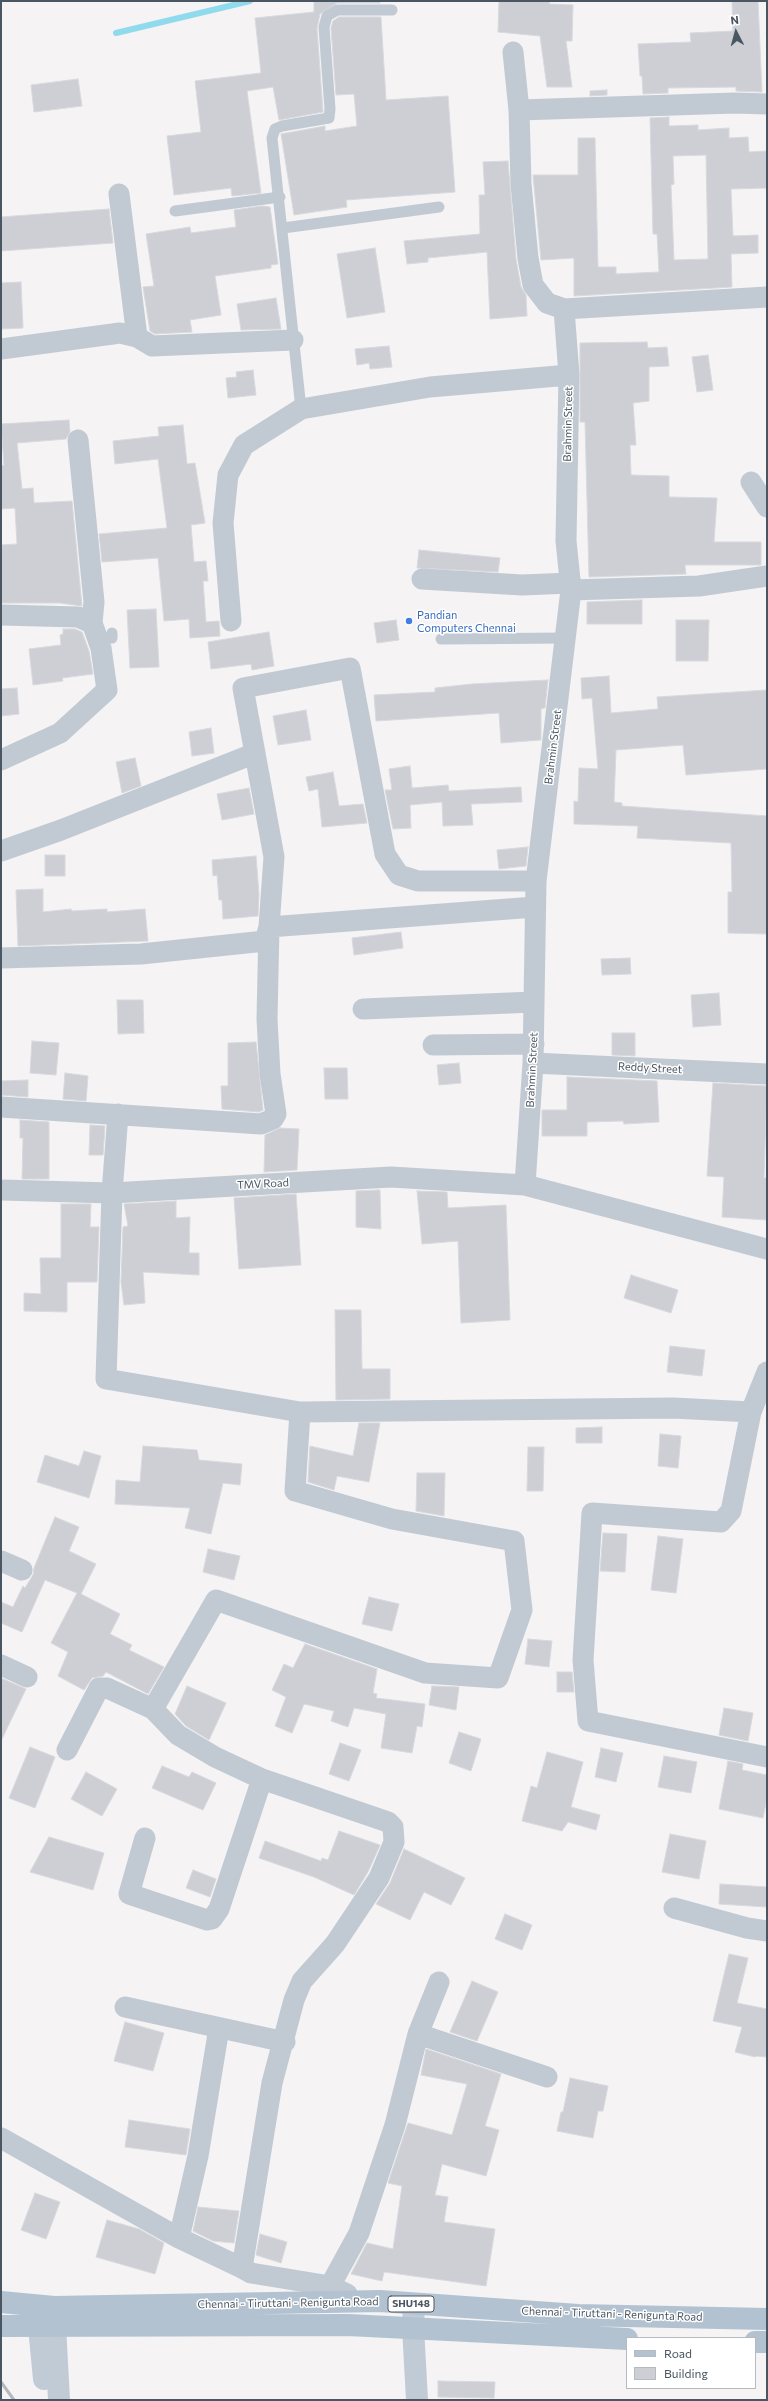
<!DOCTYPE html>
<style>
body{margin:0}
#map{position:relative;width:768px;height:2401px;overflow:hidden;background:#f5f3f3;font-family:Commissioner,sans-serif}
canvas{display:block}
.frame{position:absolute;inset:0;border:2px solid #4a5661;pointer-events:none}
.legend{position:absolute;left:626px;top:2337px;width:130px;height:52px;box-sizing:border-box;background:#fff;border:1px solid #b7bbc0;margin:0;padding:5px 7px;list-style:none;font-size:12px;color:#4a5661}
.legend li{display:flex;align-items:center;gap:8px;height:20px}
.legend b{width:20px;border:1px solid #b7bbc0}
.north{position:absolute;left:716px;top:12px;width:40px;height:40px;-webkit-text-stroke:3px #fff;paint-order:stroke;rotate:354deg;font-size:11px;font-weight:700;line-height:16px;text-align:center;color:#4a5661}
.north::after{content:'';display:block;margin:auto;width:14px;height:18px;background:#4a5661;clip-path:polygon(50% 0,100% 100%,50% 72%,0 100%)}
</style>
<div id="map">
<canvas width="768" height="2401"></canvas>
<div class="frame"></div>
<ul class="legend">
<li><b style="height:5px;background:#b3c2d1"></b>Road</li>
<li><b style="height:11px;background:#cdcfd5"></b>Building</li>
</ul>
<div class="north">N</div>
</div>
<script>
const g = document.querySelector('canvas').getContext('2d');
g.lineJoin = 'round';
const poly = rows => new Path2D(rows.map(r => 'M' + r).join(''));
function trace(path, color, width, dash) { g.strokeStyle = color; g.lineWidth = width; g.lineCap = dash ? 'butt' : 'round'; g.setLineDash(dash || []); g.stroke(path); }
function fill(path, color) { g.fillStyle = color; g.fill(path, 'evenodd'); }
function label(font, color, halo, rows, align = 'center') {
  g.font = font + ' Commissioner,sans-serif'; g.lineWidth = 3; g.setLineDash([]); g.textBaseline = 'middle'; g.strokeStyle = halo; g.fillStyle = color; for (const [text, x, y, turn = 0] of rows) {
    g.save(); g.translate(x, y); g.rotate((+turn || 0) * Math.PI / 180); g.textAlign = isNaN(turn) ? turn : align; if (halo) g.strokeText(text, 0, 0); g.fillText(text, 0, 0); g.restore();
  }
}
trace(poly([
 [116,33,250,1]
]), '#90daee', 6);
const building = poly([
 [314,1,380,1,380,3,337,3,320,14,317,28,323,112,279,120,273,87,247,91,261,193,232,196,231,188,174,195,167,136,201,132,195,81,261,73,255,18,314,12,314,1],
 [499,1,550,1,549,4,573,5,572,41,566,41,572,87,547,87,540,36,498,32,499,1],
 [732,1,758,1,762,92,736,91,736,87,668,88,668,93,643,94,642,76,640,76,638,44,691,42,690,33,733,31,732,1],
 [339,17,381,17,386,100,448,96,455,192,346,200,347,207,294,215,281,134,325,126,325,131,357,126,354,94,336,95,331,28,333,21,339,17],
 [78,79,82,106,34,112,31,85,78,79],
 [607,90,607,95,590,96,590,91,607,90],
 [669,117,669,126,698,125,698,130,729,128,729,138,748,137,749,152,767,151,767,188,731,189,733,236,758,235,758,253,731,254,732,287,574,296,574,258,541,260,533,175,578,175,578,138,595,138,598,267,616,267,616,274,659,272,657,234,653,234,650,118,669,117],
 [706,155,708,259,674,260,671,185,674,184,673,156,706,155],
 [508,161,516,259,521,287,526,295,527,316,490,319,487,252,428,258,428,262,407,264,404,241,480,234,479,195,485,195,483,162,508,161],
 [262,206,270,207,278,264,271,265,271,268,215,276,221,315,190,320,192,332,155,334,150,331,143,287,154,286,146,234,190,227,191,233,236,227,234,210,262,206],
 [109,209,113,243,1,251,1,217,109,209],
 [375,248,385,312,347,318,337,254,375,248],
 [21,282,23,328,1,329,1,283,21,282],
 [276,298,281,329,241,330,237,304,276,298],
 [647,342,648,348,667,347,669,366,649,367,649,401,633,403,636,445,630,445,631,475,669,476,669,497,717,498,714,542,761,542,761,565,685,565,686,574,589,577,585,422,580,422,580,343,647,342],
 [389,346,392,367,370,369,369,363,357,365,355,349,389,346],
 [708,355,713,390,697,392,692,357,708,355],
 [253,370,256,395,228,398,226,378,237,377,236,372,253,370],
 [69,420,70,432,66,439,17,443,22,489,33,488,34,503,72,501,82,606,60,603,1,603,1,545,17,544,15,508,1,509,1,466,4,465,1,424,69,420],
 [183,425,187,464,195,463,205,523,191,525,194,562,206,561,208,581,203,581,206,622,219,621,220,636,190,638,189,619,164,621,158,558,102,562,99,534,167,528,158,459,115,464,113,441,159,436,158,427,183,425],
 [419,550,500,558,498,572,417,568,419,550],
 [642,600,642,624,587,624,587,602,642,600],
 [156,609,159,667,130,668,127,610,156,609],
 [396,620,399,640,377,643,374,623,396,620],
 [676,620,709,620,708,661,676,661,676,620],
 [63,629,75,629,82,632,89,651,93,674,62,678,63,681,33,685,29,649,61,645,60,635,63,634,63,629],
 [269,632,274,666,252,670,251,664,211,669,208,642,269,632],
 [609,676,611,713,658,709,657,697,767,690,767,769,686,775,683,745,616,750,614,802,622,803,622,806,767,816,767,934,728,933,728,892,732,892,731,843,637,838,638,826,574,824,574,801,578,802,579,768,598,769,592,698,582,699,581,678,609,676],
 [548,680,545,708,541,709,541,740,501,743,499,713,376,721,374,695,435,692,435,688,472,684,548,680],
 [17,688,19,714,1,716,1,689,17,688],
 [306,710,311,740,278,745,273,716,306,710],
 [211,728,214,753,192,756,189,732,211,728],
 [135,758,141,786,122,793,116,762,135,758],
 [410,766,412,788,448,785,449,791,521,787,522,802,471,804,473,825,443,826,442,802,410,805,411,828,393,829,385,790,392,790,389,769,410,766],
 [333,772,339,806,363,804,367,823,322,827,318,789,309,791,306,777,333,772],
 [249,788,254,814,222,820,217,794,249,788],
 [528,847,526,866,499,869,497,850,528,847],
 [45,855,65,855,65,876,45,876,45,855],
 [256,856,259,894,258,916,223,919,222,900,219,900,217,875,213,876,212,860,256,856],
 [43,889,43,912,71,909,72,911,107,909,107,912,145,909,148,941,18,946,16,890,43,889],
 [401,932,403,948,354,955,352,938,401,932],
 [630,958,631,974,602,975,601,959,630,958],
 [719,993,721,1025,693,1027,691,995,719,993],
 [117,1000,143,1000,144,1033,118,1034,117,1000],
 [612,1033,635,1033,635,1056,612,1055,612,1033],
 [32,1041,59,1043,56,1075,30,1073,32,1041],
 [256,1042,263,1110,259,1112,222,1109,221,1086,228,1086,228,1043,256,1042],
 [459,1063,461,1083,439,1085,437,1065,459,1063],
 [324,1068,347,1068,348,1099,325,1099,324,1068],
 [65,1073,88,1076,86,1101,63,1099,65,1073],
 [567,1077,657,1081,659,1122,624,1124,623,1121,587,1122,587,1136,542,1136,542,1110,567,1110,567,1077],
 [28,1080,28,1097,2,1095,2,1081,28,1080],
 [713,1083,767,1086,764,1178,767,1178,767,1220,722,1217,724,1177,707,1176,713,1083],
 [20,1120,49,1122,49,1179,22,1179,23,1138,20,1138,20,1120],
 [90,1125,105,1126,103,1155,89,1155,90,1125],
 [280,1128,299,1129,297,1170,264,1172,265,1135,280,1128],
 [378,1190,380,1190,381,1229,356,1227,356,1191,378,1190],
 [417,1191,447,1192,448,1208,506,1205,510,1320,461,1323,458,1241,422,1244,417,1191],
 [296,1194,301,1265,239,1269,234,1198,296,1194],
 [176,1201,176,1218,190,1217,189,1253,199,1253,199,1275,143,1272,145,1303,124,1305,121,1282,123,1227,128,1226,124,1204,176,1201],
 [61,1204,91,1204,90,1227,99,1227,97,1282,67,1282,67,1312,24,1311,24,1293,41,1294,40,1258,61,1258,61,1204],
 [631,1275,678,1290,671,1313,624,1298,631,1275],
 [335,1310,361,1310,362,1369,390,1369,390,1399,336,1400,335,1310],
 [670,1346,705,1350,702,1376,667,1372,670,1346],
 [359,1423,380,1423,369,1482,337,1476,334,1490,308,1482,310,1446,353,1456,359,1423],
 [602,1427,602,1443,576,1443,576,1428,602,1427],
 [660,1434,681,1436,678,1468,658,1466,660,1434],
 [143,1446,197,1450,199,1460,242,1464,240,1485,223,1483,211,1534,185,1528,190,1508,115,1504,116,1480,140,1482,143,1446],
 [528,1447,544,1447,543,1491,527,1491,528,1447],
 [84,1451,101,1456,89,1498,37,1482,45,1455,79,1466,84,1451],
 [417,1473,445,1473,444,1516,416,1511,417,1473],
 [55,1517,79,1527,69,1551,96,1564,81,1594,120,1614,110,1634,132,1645,129,1650,164,1667,148,1694,106,1672,103,1676,92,1678,84,1690,58,1676,68,1652,51,1643,77,1593,45,1580,22,1632,1,1623,1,1602,13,1607,23,1586,25,1588,33,1575,34,1568,55,1517],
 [603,1533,627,1534,625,1572,600,1571,603,1533],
 [658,1536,683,1539,676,1593,651,1590,658,1536],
 [208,1549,240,1556,234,1580,203,1572,208,1549],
 [369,1597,399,1604,392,1631,362,1624,369,1597],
 [528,1639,552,1641,549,1667,525,1664,528,1639],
 [305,1644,377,1669,373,1693,377,1694,376,1698,425,1704,422,1727,417,1726,412,1753,381,1748,386,1714,354,1708,348,1727,331,1721,334,1711,304,1704,292,1733,275,1726,286,1697,272,1690,284,1664,293,1668,305,1644],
 [557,1672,572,1672,574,1692,557,1692,557,1672],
 [1,1678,26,1689,1,1741,1,1678],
 [187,1686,226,1703,209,1740,186,1726,175,1714,187,1686],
 [432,1686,459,1687,456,1710,429,1705,432,1686],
 [724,1708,753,1713,748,1741,719,1735,724,1708],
 [459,1732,481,1739,471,1771,449,1763,459,1732],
 [340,1743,361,1750,349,1781,329,1774,340,1743],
 [30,1747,55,1757,35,1808,9,1798,30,1747],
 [601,1748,623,1753,616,1782,595,1777,601,1748],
 [547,1752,583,1762,571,1807,600,1815,596,1830,568,1822,562,1831,522,1821,531,1786,537,1788,547,1752],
 [664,1756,697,1762,691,1793,658,1787,664,1756],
 [728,1761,743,1764,742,1770,767,1775,767,1798,763,1818,719,1809,728,1761],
 [162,1766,189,1777,192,1772,216,1783,203,1810,152,1788,162,1766],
 [86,1772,117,1789,102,1816,71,1799,86,1772],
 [339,1831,380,1845,368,1872,354,1895,314,1877,259,1858,265,1841,321,1861,322,1858,328,1860,339,1831],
 [670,1834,706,1841,699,1879,662,1872,670,1834],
 [49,1837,104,1853,93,1890,30,1872,49,1837],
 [404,1849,465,1878,451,1905,424,1892,410,1920,376,1904,390,1883,404,1849],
 [193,1870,216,1879,210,1897,186,1888,193,1870],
 [720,1884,767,1887,767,1907,719,1904,720,1884],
 [505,1914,532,1925,522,1950,495,1939,505,1914],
 [729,1954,748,1958,737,2003,767,2009,767,2057,756,2056,755,2057,735,2052,742,2027,713,2021,729,1954],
 [472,1981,498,1992,477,2041,450,2032,472,1981],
 [125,2022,164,2033,153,2071,114,2061,125,2022],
 [426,2049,501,2074,485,2126,499,2130,486,2176,442,2164,435,2195,448,2197,444,2222,495,2229,486,2286,384,2272,382,2281,351,2274,367,2243,393,2249,402,2186,388,2183,408,2123,452,2135,467,2084,421,2075,426,2049],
 [570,2078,608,2086,603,2111,598,2111,593,2138,557,2131,561,2112,563,2112,570,2078],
 [129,2120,190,2129,186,2155,125,2147,129,2120],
 [35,2193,60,2202,46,2239,21,2230,35,2193],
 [198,2207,239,2211,234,2243,213,2241,193,2231,198,2207],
 [107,2220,139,2229,164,2243,155,2274,96,2257,107,2220],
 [260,2234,287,2242,281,2263,256,2255,260,2234],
 [438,2381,495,2382,494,2398,438,2397,438,2381]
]);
fill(building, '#cdcfd5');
trace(building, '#d7d9de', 1);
trace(poly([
 [175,211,280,197],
 [283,228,439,207],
 [301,409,272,138,275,129,282,126,329,118,330,109,324,27,327,16,337,10,392,10],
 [99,638,112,638,112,633],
 [441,639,566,638]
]), '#c1cad2', 11);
trace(poly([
 [513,52,519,110,521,184,528,258,533,285,547,303,564,309,767,297],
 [519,110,735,103,767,104],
 [119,194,137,337],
 [1,349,120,333,137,337,152,346,293,340],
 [78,440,94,602,92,623],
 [751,482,767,507],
 [422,579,522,585,571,583],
 [571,590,699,586,767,576],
 [1,615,78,617,92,623,101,648,107,690,60,733,1,760],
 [231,621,223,523,228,475,244,445,301,409,430,387,569,375],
 [1,851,61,830,253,754],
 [1,958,141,954,265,941,269,927,535,907],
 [363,1009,534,1002],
 [433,1045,534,1044],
 [533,1063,767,1074],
 [1,1107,261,1124,273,1119,276,1114,270,1074,267,1019,269,927,274,857,243,688,350,668,385,854,399,875,418,881,536,881],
 [118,1114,112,1193,106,1379,300,1412,673,1408,751,1412,731,1511,721,1522,592,1513,583,1660,588,1721,767,1757],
 [525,1185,533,1063,536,881,571,590,566,541,569,375,564,309],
 [1,1190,112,1193,391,1177,525,1185,767,1249],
 [751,1412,767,1372],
 [1,1561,22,1570],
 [1,1665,27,1677],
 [153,1709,216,1600,425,1673,498,1678,522,1610,514,1541,392,1519,295,1491,300,1412],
 [67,1750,99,1688,107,1688,153,1709,178,1735,215,1757,262,1779,388,1822,393,1827,394,1842,379,1878,335,1944,302,1981,294,2000,272,2083,242,2268],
 [145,1838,129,1894,207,1920,212,1919,219,1909,262,1779],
 [674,1908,747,1928,767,1931],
 [125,2007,285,2042],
 [418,2034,547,2077],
 [1,2138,179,2238,242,2268,251,2273,330,2286,347,2294,350,2301],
 [179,2238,198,2156,219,2028],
 [330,2286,359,2233,395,2125,418,2034,439,1982]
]), '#c1cad2', 21);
trace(poly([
 [414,2304,413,2327,417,2400],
 [54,2307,59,2400],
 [39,2327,44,2379]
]), '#c1cbd6', 22);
trace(poly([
 [1,2302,54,2307,380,2301,578,2315,767,2319],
 [1,2326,348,2325,627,2339],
 [755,2342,767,2342]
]), '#b3c2d1', 22);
trace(poly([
 [1,2382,14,2400]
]), '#b5b8bd', 3);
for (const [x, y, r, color] of [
 [409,621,4,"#3f7fe0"]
]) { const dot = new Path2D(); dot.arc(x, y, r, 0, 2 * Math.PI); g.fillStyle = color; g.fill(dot); trace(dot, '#fff', 1.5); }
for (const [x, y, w] of [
 [411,2304,46]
]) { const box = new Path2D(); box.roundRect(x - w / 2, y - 8, w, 16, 3); g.fillStyle = '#fff'; g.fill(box); trace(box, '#4a5661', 1); }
label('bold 10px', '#4a5661', null, [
 ["SHU148",411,2304]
]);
label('11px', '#4a5661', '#fff', [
 ["Brahmin Street",568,424,-89],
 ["Brahmin Street",553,747,-83],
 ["Reddy Street",650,1068,3],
 ["Brahmin Street",532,1070,-87],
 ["TMV Road",263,1184,-3],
 ["Chennai - Tiruttani - Renigunta Road",288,2303,-1],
 ["Chennai - Tiruttani - Renigunta Road",612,2314,2]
]);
label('11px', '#366cbe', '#fff', [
 ["Pandian",417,615],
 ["Computers Chennai",417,628]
], 'left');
</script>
